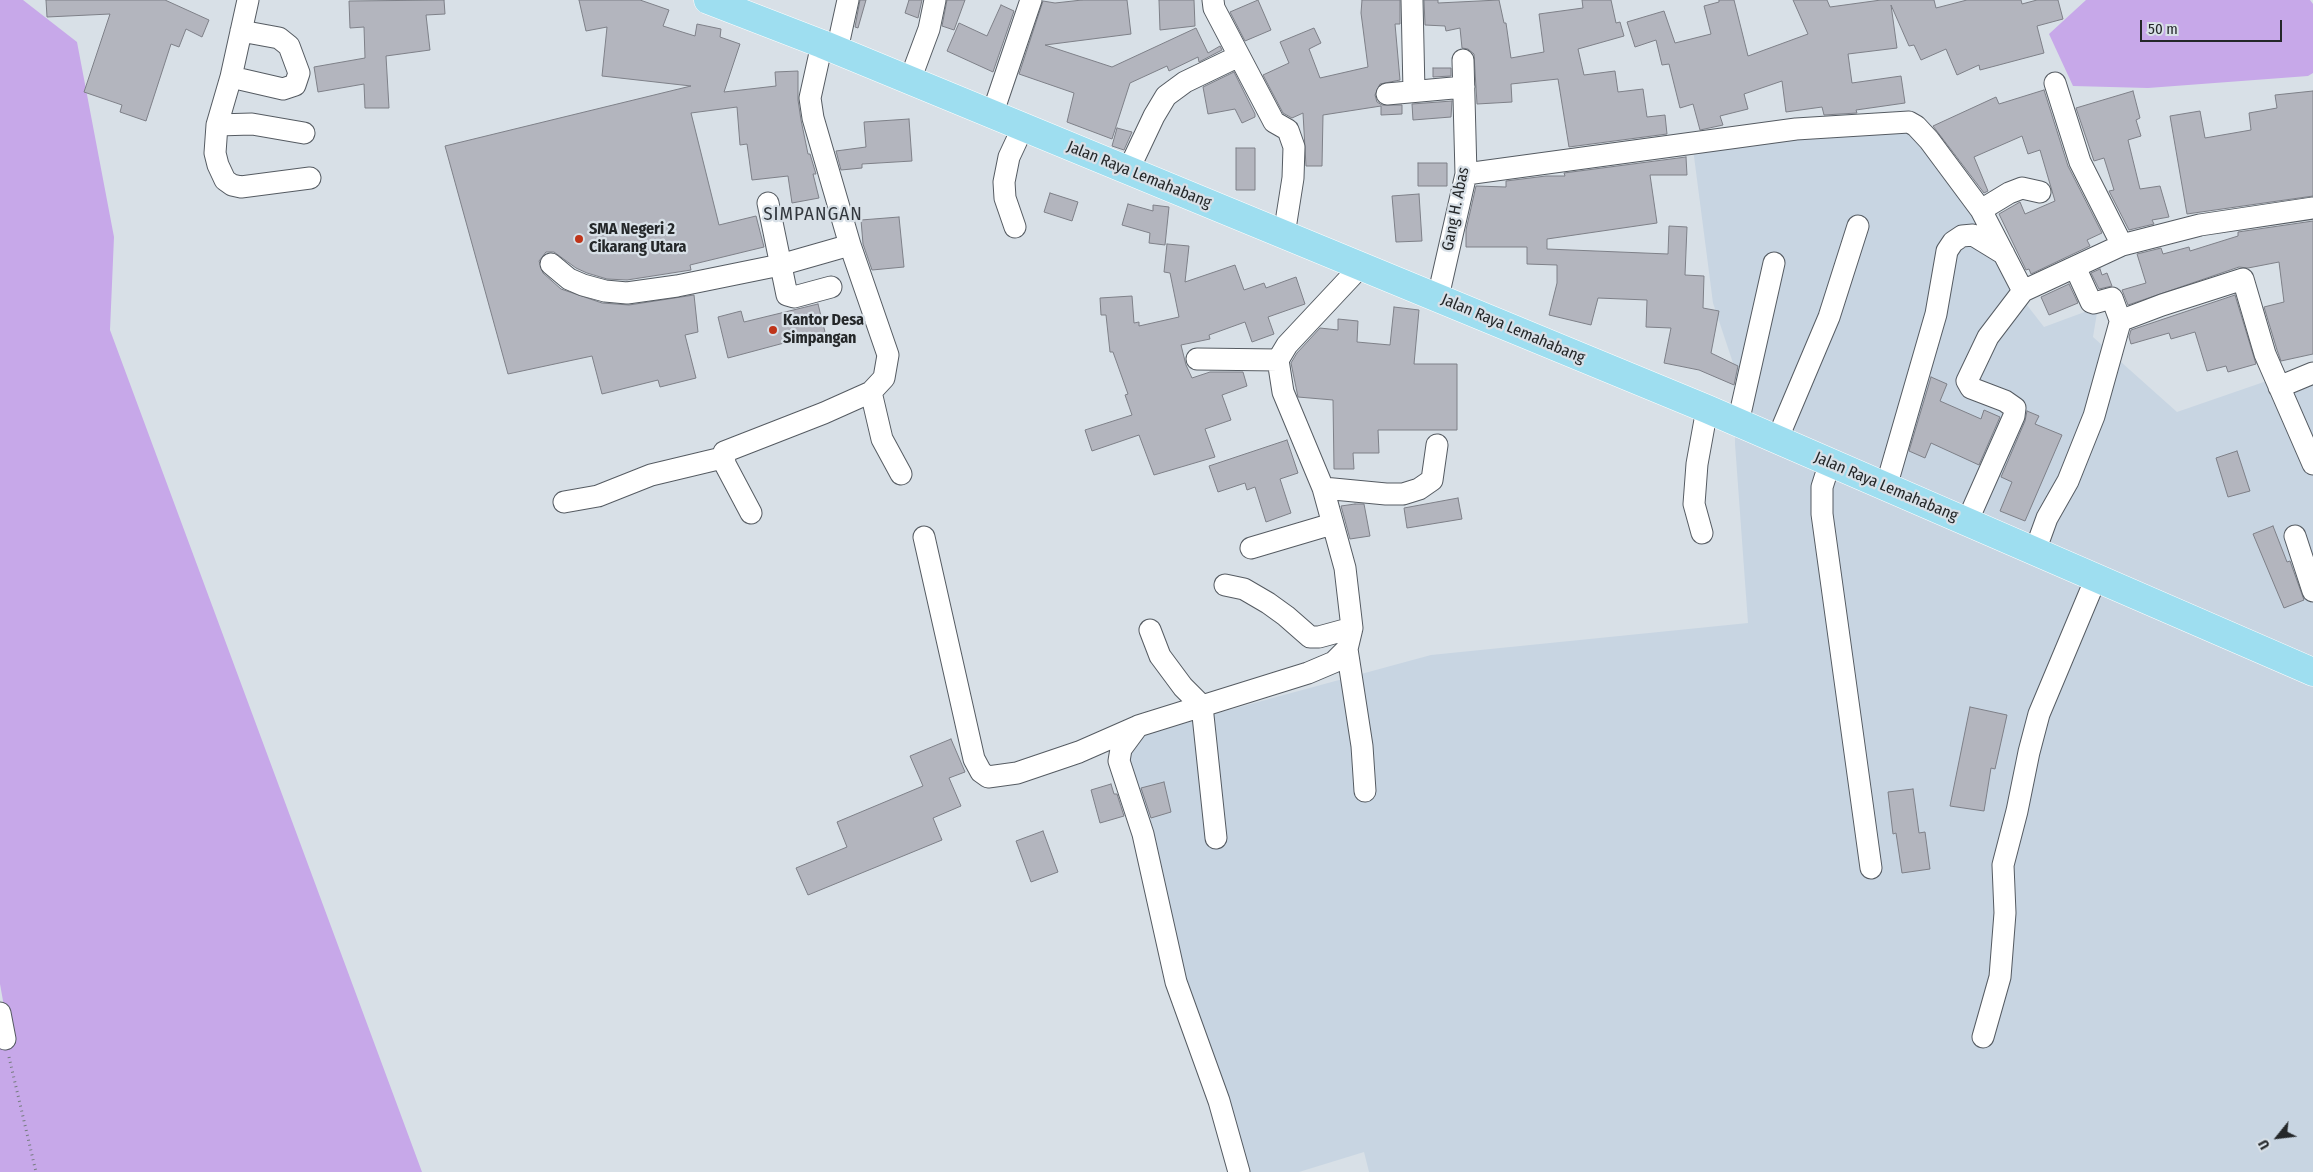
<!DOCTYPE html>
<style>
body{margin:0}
#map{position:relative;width:2313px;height:1172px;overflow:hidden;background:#d8e0e7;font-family:"Fira Sans Condensed",sans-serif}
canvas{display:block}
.north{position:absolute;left:2253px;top:1112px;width:50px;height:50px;-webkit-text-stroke:4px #d8e0e7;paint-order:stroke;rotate:241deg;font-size:14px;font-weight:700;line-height:20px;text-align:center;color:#242729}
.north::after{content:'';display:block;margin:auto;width:18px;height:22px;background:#242729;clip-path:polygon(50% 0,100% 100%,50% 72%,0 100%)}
.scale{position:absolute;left:2140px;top:20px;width:142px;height:22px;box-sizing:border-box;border:2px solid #242729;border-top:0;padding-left:6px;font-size:15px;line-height:18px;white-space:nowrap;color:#242729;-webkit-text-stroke:4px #d8e0e7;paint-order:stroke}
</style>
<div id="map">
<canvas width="2313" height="1172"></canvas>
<div class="north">U</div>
<div class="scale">50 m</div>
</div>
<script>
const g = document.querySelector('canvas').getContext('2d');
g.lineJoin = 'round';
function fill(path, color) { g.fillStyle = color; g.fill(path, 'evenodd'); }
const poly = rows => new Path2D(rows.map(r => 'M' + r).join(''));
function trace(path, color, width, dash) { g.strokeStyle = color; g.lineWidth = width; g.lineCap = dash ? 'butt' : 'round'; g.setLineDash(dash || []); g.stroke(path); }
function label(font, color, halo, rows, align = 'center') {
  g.font = font + ' "Fira Sans Condensed",sans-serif'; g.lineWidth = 4.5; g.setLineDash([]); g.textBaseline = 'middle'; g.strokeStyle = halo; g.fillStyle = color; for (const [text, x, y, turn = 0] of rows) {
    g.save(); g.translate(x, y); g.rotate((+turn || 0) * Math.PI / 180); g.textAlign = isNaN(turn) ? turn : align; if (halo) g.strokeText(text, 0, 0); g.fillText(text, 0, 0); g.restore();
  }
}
fill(poly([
 [1903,126,1979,206,2016,291,2044,327,2098,307,2093,337,2177,412,2313,365,2313,1172,1369,1172,1364,1152,1299,1172,1238,1172,1122,739,1431,655,1748,623,1735,444,1736,372,1713,303,1692,141]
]), '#c8d5e2');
fill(poly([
 [0,0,23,0,77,42,114,237,110,330,422,1172,0,1172,0,1013,5,1012,0,984],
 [2086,0,2310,0,2313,4,2313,73,2308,76,2148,88,2073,86,2049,34]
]), '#c7a8e9');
const building = poly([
 [46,0,165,0,209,20,202,37,186,29,179,47,171,44,146,121,120,112,122,105,84,92,110,14,47,17,46,0],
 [444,0,445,14,426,15,430,50,386,56,389,108,365,108,364,84,318,92,314,67,365,58,364,27,350,28,349,1,444,0],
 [579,0,640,0,669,10,663,26,695,36,697,24,721,29,720,37,740,44,724,92,776,86,775,72,798,71,798,100,801,120,808,154,810,154,816,174,813,174,819,198,792,203,788,176,752,180,747,144,740,145,737,107,691,113,719,225,756,216,764,247,690,265,691,270,627,280,607,279,587,273,576,268,554,252,546,252,539,261,543,273,561,289,602,303,629,305,694,295,698,332,685,335,696,378,660,387,658,380,602,394,592,356,508,374,445,146,691,86,602,76,607,27,586,31,579,0],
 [860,0,866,0,858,28,855,27,860,0],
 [909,0,922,0,918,18,905,13,909,0],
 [947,0,965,0,954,30,942,26,947,0],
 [1082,0,1127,0,1131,34,1045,45,1112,67,1196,28,1208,53,1220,46,1222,50,1199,62,1198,57,1169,71,1167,66,1130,83,1112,139,1067,122,1074,93,1019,74,1043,1,1055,3,1082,0],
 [1159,0,1194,0,1195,26,1160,30,1159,0],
 [1258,0,1271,30,1245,41,1230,12,1258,0],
 [1362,0,1400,0,1400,24,1395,24,1400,80,1380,84,1375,95,1377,102,1382,105,1402,105,1402,114,1381,115,1381,106,1323,115,1322,166,1306,166,1303,113,1292,118,1283,113,1263,75,1289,63,1280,42,1314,28,1321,43,1309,49,1320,78,1368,67,1361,13,1362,0],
 [1424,0,1438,0,1438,3,1499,0,1504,23,1506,23,1511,58,1544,52,1539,14,1583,8,1582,0,1611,0,1616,23,1620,22,1624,36,1578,49,1584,75,1615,71,1618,92,1643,89,1647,117,1665,115,1667,134,1569,147,1558,79,1511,84,1512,102,1477,104,1474,54,1468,49,1462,48,1460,28,1446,31,1445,26,1425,25,1424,0],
 [1719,0,1734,0,1748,56,1808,34,1793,0,1827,0,1830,7,1881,0,1934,0,1936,8,1967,0,2021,0,2022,4,2037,0,2058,0,2063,19,2037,26,2044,53,1980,70,1979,65,1957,75,1946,49,1921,60,1914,45,1909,46,1891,5,1897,48,1848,54,1852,83,1901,76,1905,103,1856,110,1857,113,1824,115,1822,107,1786,112,1782,81,1744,94,1748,109,1720,116,1723,125,1700,130,1693,104,1680,108,1669,64,1662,65,1656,40,1635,47,1627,22,1664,11,1675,43,1711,34,1704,6,1719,2,1719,0],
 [1001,5,1014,11,993,72,947,51,959,23,987,36,1001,5],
 [1433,68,1451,68,1451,76,1433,77,1433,68],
 [1234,72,1255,114,1255,117,1242,123,1235,109,1208,114,1203,87,1234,72],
 [2044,90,2068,166,2102,233,2087,240,2090,246,2031,274,2029,269,2026,270,1999,214,2020,202,2025,214,2055,201,2040,150,2028,154,2022,136,1974,157,1988,191,1984,193,1933,126,1996,97,1999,104,2044,90],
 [2133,91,2140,118,2136,120,2141,136,2128,140,2140,189,2160,186,2169,217,2152,220,2154,224,2129,230,2109,191,2114,190,2104,158,2094,161,2076,108,2133,91],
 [2313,91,2313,196,2187,214,2170,116,2200,111,2205,138,2251,130,2249,113,2277,108,2275,95,2313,91],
 [1452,101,1451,117,1413,120,1412,104,1452,101],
 [909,119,912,161,862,164,862,168,841,170,836,151,866,147,864,122,909,119],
 [1117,128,1132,132,1124,150,1112,146,1117,128],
 [1236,148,1255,148,1255,190,1236,190,1236,148],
 [1686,157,1687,175,1650,175,1657,223,1547,239,1547,249,1668,254,1669,226,1687,227,1685,275,1704,276,1703,308,1719,311,1711,353,1738,366,1734,385,1699,370,1664,363,1671,328,1646,327,1647,300,1598,298,1591,325,1549,315,1557,283,1557,265,1527,264,1527,247,1466,247,1466,230,1476,186,1506,187,1506,181,1546,176,1565,176,1564,173,1686,157],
 [1418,163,1447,163,1447,186,1418,186,1418,163],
 [1050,193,1078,202,1072,221,1044,212,1050,193],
 [1419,194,1422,241,1396,242,1392,196,1419,194],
 [1128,204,1153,211,1153,205,1169,207,1165,245,1149,243,1150,233,1122,225,1128,204],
 [899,217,904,267,872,270,863,244,861,220,899,217],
 [2313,221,2313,354,2281,361,2277,350,2264,307,2284,302,2279,262,2248,268,2239,267,2128,305,2122,290,2146,283,2137,254,2161,248,2163,254,2189,247,2190,251,2238,236,2238,232,2313,221],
 [1167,244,1189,246,1185,282,1235,265,1244,290,1264,283,1266,288,1296,277,1305,304,1268,317,1274,334,1252,342,1245,322,1209,335,1210,339,1181,345,1186,365,1192,378,1210,372,1243,372,1247,386,1222,395,1231,420,1205,429,1215,457,1154,475,1139,435,1092,451,1085,430,1132,415,1125,395,1128,394,1113,352,1110,352,1106,315,1101,315,1100,298,1132,296,1134,323,1139,322,1139,326,1179,317,1170,273,1164,272,1167,244],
 [2100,269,2102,275,2107,273,2112,286,2099,289,2091,273,2100,269],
 [2069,284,2078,303,2049,315,2041,297,2069,284],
 [2235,295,2256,364,2228,372,2226,366,2207,371,2195,332,2171,339,2169,333,2131,344,2129,337,2131,330,2235,295],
 [818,304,825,332,728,358,718,317,741,311,744,322,818,304],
 [1394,307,1419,310,1414,364,1457,364,1457,430,1378,430,1379,453,1353,453,1354,469,1334,469,1333,400,1298,397,1291,363,1297,353,1320,328,1338,330,1338,319,1358,321,1357,342,1390,345,1394,307],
 [1931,377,1947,384,1940,401,1981,419,1984,410,2000,417,1979,465,1931,443,1925,458,1909,451,1931,377],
 [2027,411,2039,416,2035,424,2062,435,2025,521,2000,511,2012,482,2001,477,2025,421,2027,411],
 [1287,440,1298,473,1280,479,1291,513,1266,522,1255,487,1247,490,1245,483,1218,492,1209,466,1287,440],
 [2237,451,2250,491,2228,497,2216,458,2237,451],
 [1458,498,1462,519,1407,528,1404,508,1458,498],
 [1355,504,1364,504,1370,536,1350,539,1341,506,1355,504],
 [2273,526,2287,562,2290,561,2304,600,2284,608,2253,534,2273,526],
 [1970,707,2007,715,1995,769,1991,768,1984,811,1950,806,1970,707],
 [951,739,965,772,949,778,961,806,933,818,942,840,808,895,796,868,847,847,837,822,923,786,910,756,951,739],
 [1164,782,1171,812,1151,818,1141,788,1164,782],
 [1111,784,1114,794,1117,794,1124,816,1100,823,1091,790,1111,784],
 [1913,789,1919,833,1925,832,1930,869,1902,873,1896,833,1893,834,1888,792,1913,789],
 [1043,831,1058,872,1031,882,1016,841,1043,831]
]);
fill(building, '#b3b5be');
trace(building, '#7e8088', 1);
const minor = poly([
 [248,0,231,77,217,125,215,153,218,165,225,180,232,185,241,187,310,178],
 [1213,0,1214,8,1274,122,1288,130,1294,147,1293,178,1284,235],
 [1412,0,1414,91],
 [837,50,848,0],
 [231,77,283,89,295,85,299,73,289,46,279,38,241,31],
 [910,80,929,29,935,0],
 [2055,83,2080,162,2122,245],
 [1387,94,1464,87],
 [992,115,1031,0],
 [217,125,252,124,304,133],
 [1128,171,1154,116,1166,96,1185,82,1239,56],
 [1466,174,1796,129,1909,122,1916,126,1929,140,1981,210,2023,291,2122,245,2200,225,2313,208],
 [768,203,787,295,794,297,831,287],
 [1981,210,2009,193,2022,188,2040,192],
 [1015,227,1005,198,1004,182,1009,157,1023,127],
 [551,264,569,279,583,285,605,291,627,293,677,286,780,265,850,245],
 [2075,267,2091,302,2094,303,2112,298,2119,317,2125,319,2162,305,2243,279,2265,354,2313,464],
 [1438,297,1466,174,1463,60],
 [1197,359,1278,360],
 [2279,387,2313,373],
 [871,392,882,439,901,474],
 [1738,423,1774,263],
 [1777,440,1829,317,1858,226],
 [1830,462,1822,487,1822,514,1871,868],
 [1886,487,1936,314,1947,251,1953,242,1962,236,1973,235,2004,254],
 [1323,488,1386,494,1403,494,1419,489,1432,480,1437,445],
 [564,502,598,496,651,475,722,458],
 [751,513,725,464,724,452,824,413,871,392,884,378,888,355,850,245,813,118,810,98,822,44],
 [1967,522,2014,416,2015,408,2005,401,1971,388,1967,381,1988,337,2023,291],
 [1702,533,1694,504,1697,464,1707,409],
 [2295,536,2313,591],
 [924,537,974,759,981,772,988,777,1017,773,1079,752,1136,727],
 [1251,548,1332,524],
 [2035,551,2047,518,2068,481,2094,416,2121,319],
 [1225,585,1244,589,1268,603,1286,616,1310,637,1319,637,1352,628],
 [1150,630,1160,656,1183,687,1202,706,1216,838],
 [1347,649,1362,746,1365,791],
 [0,1013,5,1039],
 [1983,1037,2000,977,2005,913,2003,865,2017,811,2029,752,2039,714,2096,578],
 [1239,1172,1219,1101,1176,982,1143,834,1119,761,1121,749,1138,726,1308,673,1334,662,1347,649,1352,628,1345,568,1323,488,1283,392,1278,360,1287,345,1361,266]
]);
const major = poly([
 [708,0,822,44,1707,409,2313,672]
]);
trace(minor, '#555b62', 23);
trace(major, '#fff', 29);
trace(poly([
 [9,1057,36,1172]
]), '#767c80', 3, [1, 4]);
trace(minor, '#fff', 21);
trace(major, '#9edef0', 28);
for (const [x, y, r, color] of [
 [579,239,5,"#bf3419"],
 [773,330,5,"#bf3419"]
]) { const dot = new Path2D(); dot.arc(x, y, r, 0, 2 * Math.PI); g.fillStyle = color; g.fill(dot); trace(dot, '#d8e0e7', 2); }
label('16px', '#242729', '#d8e0e7', [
 ["Jalan Raya Lemahabang",1139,175,22],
 ["Gang H. Abas",1456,209,-79],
 ["Jalan Raya Lemahabang",1513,329,23],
 ["Jalan Raya Lemahabang",1886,487,23]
]);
label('bold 16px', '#242729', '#d8e0e7', [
 ["SMA Negeri 2",589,230],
 ["Cikarang Utara",589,248],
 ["Kantor Desa",783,321],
 ["Simpangan",783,339]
], 'left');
g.letterSpacing = '1px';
label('19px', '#32373d', '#d8e0e7', [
 ["SIMPANGAN",813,215]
]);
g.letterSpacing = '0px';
</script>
